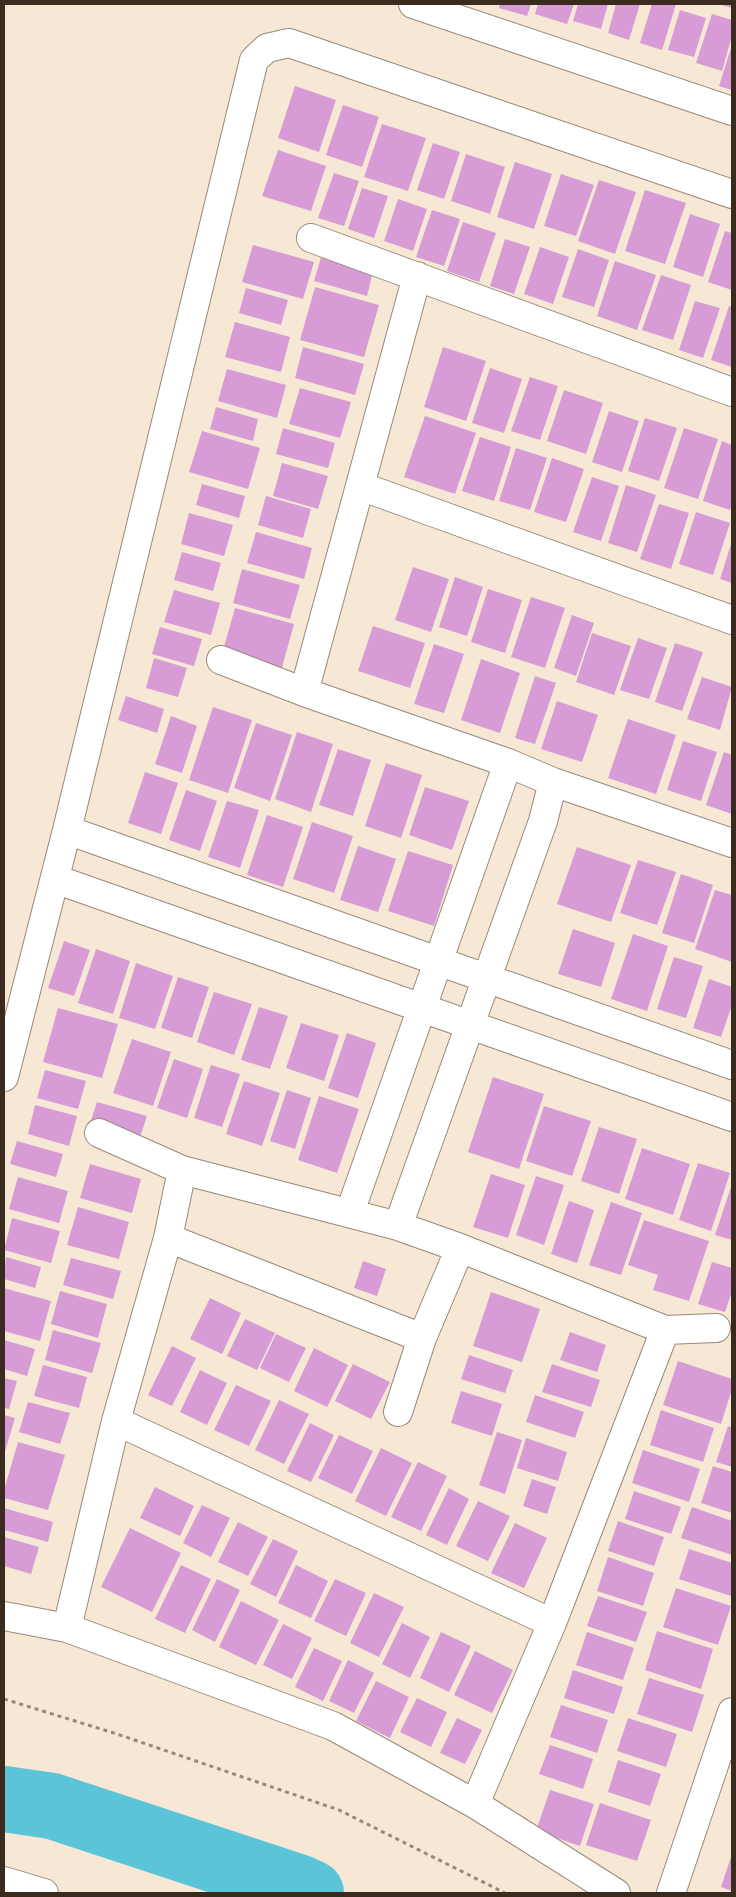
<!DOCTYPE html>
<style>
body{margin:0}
#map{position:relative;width:736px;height:1897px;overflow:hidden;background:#f6e8d5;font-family:"Patrick Hand",sans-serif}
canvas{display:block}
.frame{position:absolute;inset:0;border:5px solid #3b2a1e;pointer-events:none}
</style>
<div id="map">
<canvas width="736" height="1897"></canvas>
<div class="frame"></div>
</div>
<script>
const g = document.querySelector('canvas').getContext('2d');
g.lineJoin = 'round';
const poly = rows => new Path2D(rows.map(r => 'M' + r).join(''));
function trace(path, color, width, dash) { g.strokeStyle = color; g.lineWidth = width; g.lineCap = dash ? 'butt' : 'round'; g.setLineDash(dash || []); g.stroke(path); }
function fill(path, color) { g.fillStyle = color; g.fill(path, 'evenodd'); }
trace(poly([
 [4,1799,52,1806,298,1887,311,1893]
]), '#5cc4d8', 66);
fill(poly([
 [500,4,531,4,527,16,499,8],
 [538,4,574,4,567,24,535,14],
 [578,4,608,4,601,29,573,21],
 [616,4,640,4,629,40,608,33],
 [652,4,676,4,662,50,640,43],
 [718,4,732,4,732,8],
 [680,10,706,18,694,57,668,50],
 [712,14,732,20,732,36,722,71,696,63],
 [732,45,732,90,719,86],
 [295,86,336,100,319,152,278,138],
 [343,105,379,117,362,167,326,155],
 [382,124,426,138,408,191,364,177],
 [433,143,460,152,444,199,417,190],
 [278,150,326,166,311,211,262,196],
 [466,154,505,167,490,214,451,201],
 [515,162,552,174,534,229,497,217],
 [334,173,359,181,344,226,318,218],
 [561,174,594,185,576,236,544,226],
 [599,180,636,192,615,254,578,241],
 [362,188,388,196,374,238,348,229],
 [645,190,686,203,665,264,625,251],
 [398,199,427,209,413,251,384,241],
 [432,210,460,219,444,266,416,257],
 [690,214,720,224,703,277,673,267],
 [463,222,496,233,479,282,447,271],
 [725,231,732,233,732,290,708,282],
 [505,239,530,247,514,294,490,286],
 [253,245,314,262,303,299,242,282],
 [540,247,569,257,553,304,524,294],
 [578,249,609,260,594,307,562,297],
 [322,254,374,268,367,296,314,281],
 [615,261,656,275,637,330,597,316],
 [661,275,691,285,673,340,642,330],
 [315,287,379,305,364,357,300,340],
 [246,288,288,300,281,325,239,313],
 [695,301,720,308,703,358,679,350],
 [729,306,732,307,732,367,711,360],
 [235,322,290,337,281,372,225,357],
 [303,347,364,364,355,395,295,378],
 [443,347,486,361,466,421,424,407],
 [490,368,522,379,504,433,472,423],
 [227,369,286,385,277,418,218,401],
 [530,377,558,386,540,440,511,431],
 [300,388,351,402,340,438,289,424],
 [564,390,603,403,586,454,547,441],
 [216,407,258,419,253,441,210,429],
 [609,411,639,421,622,472,592,462],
 [425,416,476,433,455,494,404,477],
 [645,418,677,428,659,481,628,471],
 [283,428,335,443,328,468,276,454],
 [684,428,718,439,698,499,664,488],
 [202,431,260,448,248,489,189,472],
 [480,437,511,447,494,501,462,491],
 [722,441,732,445,732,503,730,510,703,501],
 [516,448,547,458,530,510,499,501],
 [552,458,584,469,566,522,534,512],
 [282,463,328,476,318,509,273,496],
 [592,477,619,486,601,541,573,532],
 [202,484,245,496,239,518,196,505],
 [626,485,656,495,637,552,608,543],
 [266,496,311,509,303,538,258,525],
 [659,504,689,513,671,569,640,559],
 [696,512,730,523,713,575,679,564],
 [189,513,233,525,224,556,181,544],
 [256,532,312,548,304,579,247,563],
 [732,541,732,583,720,579],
 [182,552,221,563,213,591,174,580],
 [413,567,449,579,431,632,395,620],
 [242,569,300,585,290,619,233,603],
 [455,577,483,587,467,636,439,627],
 [488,589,522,600,505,653,471,642],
 [174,590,220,603,211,635,164,622],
 [531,597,565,608,545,668,511,657],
 [235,608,294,624,281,671,222,654],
 [572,615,594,623,576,676,554,668],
 [373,626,425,643,410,688,358,671],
 [160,627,202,639,194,666,152,654],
 [592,633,631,646,614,695,576,682],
 [638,638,667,648,649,699,620,690],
 [675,643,703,652,682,711,655,702],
 [434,644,464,654,444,713,414,704],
 [154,658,187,668,178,697,146,688],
 [481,659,520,673,500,733,461,720],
 [535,676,556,683,535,744,515,738],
 [702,677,732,687,720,730,687,719],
 [126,696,164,709,157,733,118,720],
 [557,701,598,715,582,762,541,749],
 [213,707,252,720,228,793,189,780],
 [171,716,197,726,182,773,155,764],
 [628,719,676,735,656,794,608,778],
 [256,723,292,735,270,801,234,788],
 [297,732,333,744,311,812,275,799],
 [683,741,717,752,701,801,667,790],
 [338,749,371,760,353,816,319,805],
 [724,752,732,755,732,814,706,805],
 [386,763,422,775,401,838,365,826],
 [145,772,178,783,161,834,128,823],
 [425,787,469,801,452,850,409,835],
 [186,790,217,801,200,851,169,840],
 [227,801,259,810,240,868,208,857],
 [267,815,303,827,283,887,247,875],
 [312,822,353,836,334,893,293,879],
 [358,846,396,859,378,912,340,900],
 [577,847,631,865,611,922,557,904],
 [408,851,453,865,434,926,388,911],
 [638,860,676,872,657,925,620,913],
 [681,874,713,885,694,943,662,933],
 [715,890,732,895,732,962,695,949],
 [573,929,615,943,601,987,558,974],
 [633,934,668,946,647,1011,611,999],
 [64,941,90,950,74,996,48,988],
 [96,949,130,961,113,1014,78,1003],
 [674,957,703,966,686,1018,657,1009],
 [136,963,173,976,155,1029,119,1018],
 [178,977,209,987,192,1038,161,1028],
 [709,979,732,987,732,1005,721,1037,693,1028],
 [214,992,252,1004,234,1055,197,1042],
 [259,1007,288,1016,270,1069,241,1060],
 [58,1008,118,1024,102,1078,43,1062],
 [301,1023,339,1035,324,1081,286,1068],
 [347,1033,376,1043,358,1098,328,1088],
 [132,1039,171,1052,153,1106,113,1093],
 [174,1059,203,1069,187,1118,157,1108],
 [211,1065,240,1074,222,1127,194,1118],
 [45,1070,86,1081,78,1109,37,1098],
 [493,1077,544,1094,519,1169,468,1152],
 [244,1081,280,1093,262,1146,226,1134],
 [287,1090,311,1098,295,1149,270,1141],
 [319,1096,359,1109,337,1173,298,1160],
 [97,1102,147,1116,140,1137,90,1123],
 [35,1105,77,1116,69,1146,28,1134],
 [544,1106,591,1121,572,1176,526,1161],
 [599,1127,637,1139,619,1194,581,1181],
 [17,1141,63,1154,56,1177,10,1164],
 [642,1148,690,1164,673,1215,625,1199],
 [698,1163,730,1173,711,1231,679,1220],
 [90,1164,141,1179,132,1213,80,1198],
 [491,1174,525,1185,508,1238,473,1227],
 [536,1176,564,1185,544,1245,516,1235],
 [18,1177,68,1191,59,1223,9,1209],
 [732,1184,732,1240,715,1235],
 [569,1201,594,1210,577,1263,551,1254],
 [611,1202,642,1213,621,1275,589,1265],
 [78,1207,129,1222,119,1259,67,1245],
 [12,1218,60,1231,51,1263,4,1250],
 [644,1220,709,1241,689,1301,653,1290,658,1275,628,1265],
 [6,1257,41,1267,35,1288,4,1279],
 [71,1258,121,1271,113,1299,63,1285],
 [363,1261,386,1269,377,1296,354,1288],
 [712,1262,732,1268,732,1291,725,1312,698,1304],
 [4,1288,51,1301,40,1341,4,1331],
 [60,1291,107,1304,98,1338,51,1324],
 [491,1292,540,1309,522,1362,473,1346],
 [210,1298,241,1313,222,1354,190,1339],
 [245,1319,275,1333,257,1370,227,1356],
 [53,1330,101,1343,92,1373,45,1360],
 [570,1332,606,1345,597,1372,560,1360],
 [276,1334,306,1348,289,1382,260,1368],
 [4,1340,35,1349,27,1376,4,1369],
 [172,1346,196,1358,172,1406,148,1395],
 [314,1348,348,1365,327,1407,294,1391],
 [469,1355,513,1370,505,1393,461,1379],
 [678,1361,732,1379,732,1389,721,1424,663,1405],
 [353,1364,390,1382,371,1419,335,1401],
 [552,1364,600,1380,591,1407,542,1392],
 [43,1365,87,1377,79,1408,34,1396],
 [200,1370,227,1383,207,1425,180,1412],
 [4,1378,17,1381,9,1409,4,1408],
 [236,1385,271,1401,249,1446,214,1430],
 [461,1391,502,1404,492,1436,451,1423],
 [535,1395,584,1412,575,1438,526,1422],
 [279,1400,309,1414,284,1464,255,1450],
 [28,1402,70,1413,60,1444,19,1432],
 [661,1410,714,1428,703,1462,650,1445],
 [4,1415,15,1418,4,1455],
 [310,1423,334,1435,311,1482,287,1471],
 [728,1426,732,1428,732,1467,716,1462],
 [497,1432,522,1440,505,1494,479,1485],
 [339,1435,373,1451,352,1494,318,1478],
 [526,1438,567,1452,558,1481,517,1468],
 [18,1442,65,1455,48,1510,4,1498,4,1490],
 [381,1448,412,1463,386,1516,355,1501],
 [643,1450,700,1469,689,1502,632,1483],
 [418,1462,447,1476,421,1531,391,1517],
 [713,1466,732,1472,732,1513,701,1503],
 [532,1479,556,1487,547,1514,523,1506],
 [155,1487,194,1506,180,1536,140,1518],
 [449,1488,469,1499,447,1545,426,1535],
 [634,1491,681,1507,671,1534,625,1519],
 [478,1501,510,1516,488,1561,456,1546],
 [202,1505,230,1518,211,1557,183,1543],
 [692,1507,732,1521,732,1555,681,1538],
 [4,1508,53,1522,48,1542,4,1530],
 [618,1521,664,1537,654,1566,608,1551],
 [238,1522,268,1537,248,1576,218,1562],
 [515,1523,547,1538,524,1588,491,1573],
 [130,1528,181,1553,152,1612,101,1587],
 [4,1537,39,1547,31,1574,4,1566],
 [273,1539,298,1551,276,1597,250,1584],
 [689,1549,732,1563,731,1596,679,1579],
 [608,1557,654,1573,643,1606,597,1591],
 [181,1565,211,1579,185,1633,155,1619],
 [296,1565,328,1581,311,1618,278,1603],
 [217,1579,240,1590,215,1642,192,1630],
 [335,1579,366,1593,346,1636,314,1621],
 [676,1588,731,1606,718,1645,663,1627],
 [374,1593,404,1607,379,1657,350,1643],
 [598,1596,647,1612,636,1642,587,1626],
 [241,1601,279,1620,256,1665,219,1647],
 [402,1623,430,1637,410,1678,382,1664],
 [283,1624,312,1638,292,1679,263,1665],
 [657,1631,713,1649,701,1689,645,1670],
 [441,1632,471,1646,449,1692,420,1678],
 [587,1632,634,1648,623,1680,576,1665],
 [314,1648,342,1661,323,1701,295,1687],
 [475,1651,513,1670,492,1713,454,1695],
 [348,1660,374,1673,354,1713,329,1701],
 [573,1670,623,1687,614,1714,564,1698],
 [649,1678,704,1695,692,1732,637,1714],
 [376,1681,409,1697,390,1738,356,1721],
 [417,1698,447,1712,431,1747,400,1732],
 [561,1705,608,1720,597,1753,550,1737],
 [457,1718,482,1730,465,1764,440,1753],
 [628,1718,677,1734,666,1767,617,1751],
 [550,1745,593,1759,583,1789,539,1774],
 [618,1760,661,1774,650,1806,608,1792],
 [550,1790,594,1804,580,1846,536,1831],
 [600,1803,651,1820,637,1861,586,1845],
 [732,1854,732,1891,721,1887]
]), '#d79cd6');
const minor = poly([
 [413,4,732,111],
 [311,238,732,392],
 [360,486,732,620],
 [221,660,304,692,508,763,553,782,732,843],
 [304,692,417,276],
 [67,830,732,1065],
 [55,879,732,1117],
 [4,1077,67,830,254,60,267,48,289,43,732,194],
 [99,1133,182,1170,398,1226,460,1248,665,1330,716,1328],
 [350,1212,508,763],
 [398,1226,543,821,553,782],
 [168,1238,422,1338],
 [398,1412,422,1338,460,1248],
 [116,1421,552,1623],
 [4,1616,67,1628,333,1726,475,1804,616,1893],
 [67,1628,116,1421,168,1238,182,1170],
 [475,1804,552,1623,665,1330],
 [4,1881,44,1893],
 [671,1893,732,1712]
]);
trace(minor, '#98897a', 30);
trace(poly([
 [4,1699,117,1734,339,1810,505,1893]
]), '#98897a', 3, [4, 4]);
trace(minor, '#fff', 28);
</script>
